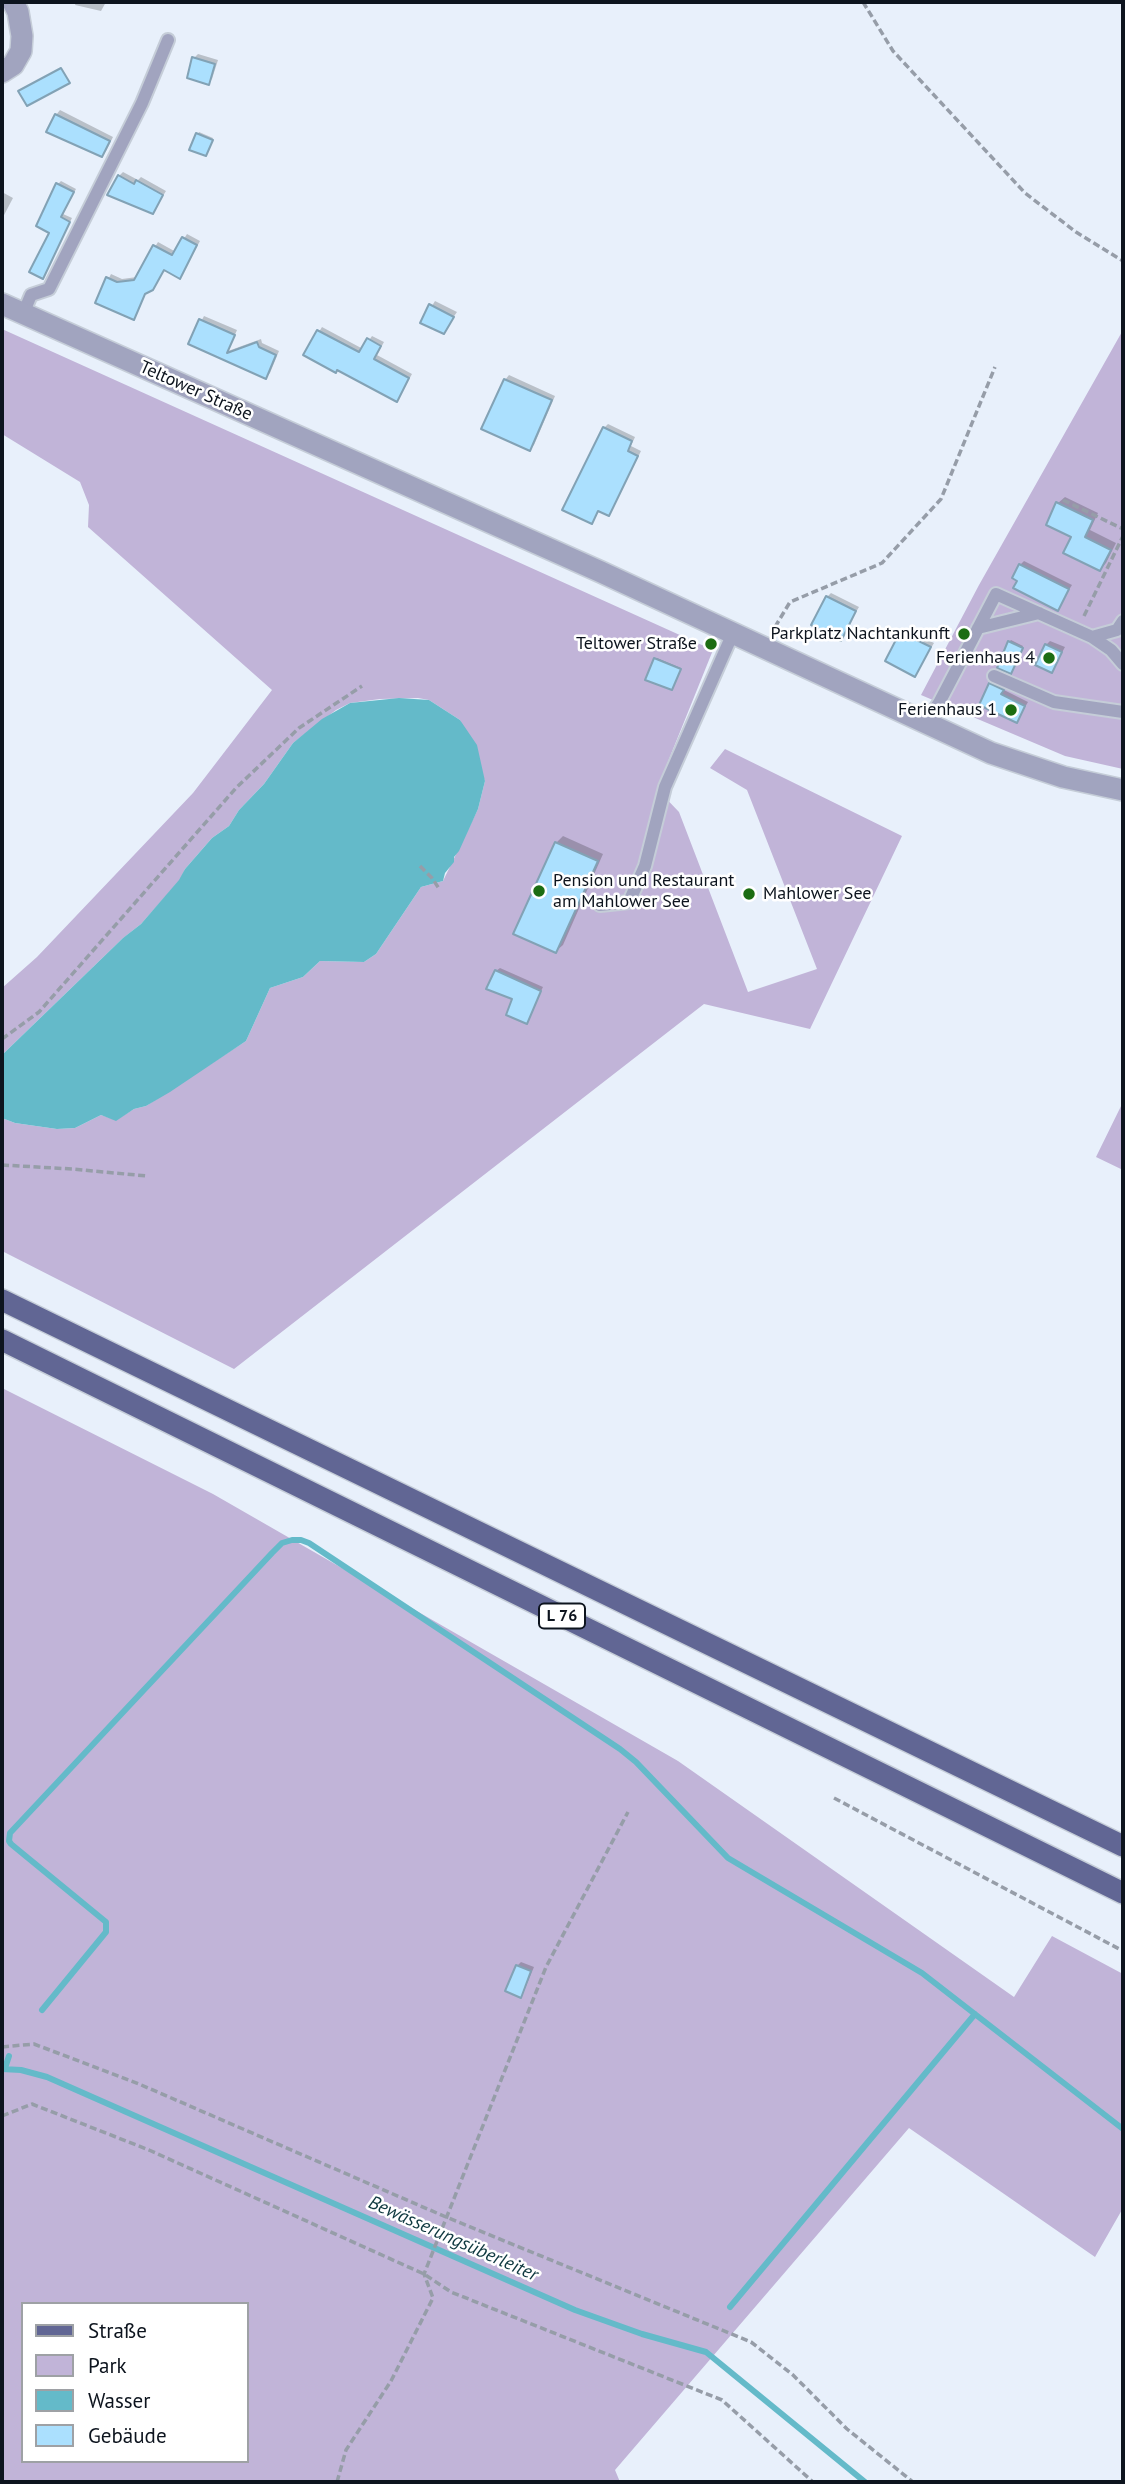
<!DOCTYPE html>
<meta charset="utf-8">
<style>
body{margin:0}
#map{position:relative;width:1125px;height:2484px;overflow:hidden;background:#e8f0fb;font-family:"PT Sans",sans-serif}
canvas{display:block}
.frame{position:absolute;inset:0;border:4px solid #0d141e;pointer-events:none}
.legend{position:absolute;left:21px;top:2302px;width:228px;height:161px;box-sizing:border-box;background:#fff;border:2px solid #9ea1a5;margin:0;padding:9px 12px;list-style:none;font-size:21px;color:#0d141e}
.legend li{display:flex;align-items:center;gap:14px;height:35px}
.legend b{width:35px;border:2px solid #9ea1a5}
</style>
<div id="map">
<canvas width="1125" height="2484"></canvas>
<div class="frame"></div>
<ul class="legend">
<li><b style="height:9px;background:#616694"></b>Straße</li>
<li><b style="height:19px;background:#c1b4d8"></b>Park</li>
<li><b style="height:19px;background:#64bac9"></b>Wasser</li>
<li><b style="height:19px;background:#abe0fe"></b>Gebäude</li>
</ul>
</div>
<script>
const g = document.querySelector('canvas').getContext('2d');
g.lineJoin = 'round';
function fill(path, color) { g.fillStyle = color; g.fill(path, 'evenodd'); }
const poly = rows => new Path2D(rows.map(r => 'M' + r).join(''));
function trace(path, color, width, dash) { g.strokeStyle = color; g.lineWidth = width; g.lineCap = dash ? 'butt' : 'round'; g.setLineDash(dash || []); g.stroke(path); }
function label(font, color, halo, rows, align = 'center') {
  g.font = font + ' "PT Sans",sans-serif'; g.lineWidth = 5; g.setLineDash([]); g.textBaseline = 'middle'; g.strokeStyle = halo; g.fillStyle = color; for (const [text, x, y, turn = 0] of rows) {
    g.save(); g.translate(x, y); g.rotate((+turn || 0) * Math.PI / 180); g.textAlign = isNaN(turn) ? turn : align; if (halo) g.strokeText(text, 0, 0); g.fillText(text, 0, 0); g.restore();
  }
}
fill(poly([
 [2,329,713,650,657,789,679,812,748,992,817,969,747,790,710,768,725,749,902,836,810,1029,704,1004,234,1369,2,1251,2,1118,15,1123,57,1129,75,1128,101,1115,116,1120,134,1109,146,1106,246,1041,270,988,303,977,320,961,364,962,376,954,421,887,443,881,478,809,485,781,460,720,429,700,418,698,380,699,350,703,336,710,293,743,264,784,239,810,229,826,212,838,185,869,180,880,141,924,122,939,2,1055,2,988,37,957,193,793,272,690,88,527,89,505,80,482,2,434],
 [1123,330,1123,769,1065,756,921,695,979,585],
 [1123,1102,1123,1170,1096,1157],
 [2,1388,213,1494,678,1761,1014,1997,1052,1936,1123,1974,1123,2208,1095,2257,909,2128,615,2470,620,2482,2,2482],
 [23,2304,247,2304,247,2461,23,2461]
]), '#c1b4d8');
fill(poly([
 [399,698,429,700,460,720,477,745,485,781,478,809,459,851,454,857,454,862,445,873,443,881,421,887,376,954,364,962,320,961,303,977,270,988,246,1041,170,1092,146,1106,134,1109,116,1121,101,1115,75,1128,57,1129,15,1123,2,1118,2,1055,123,938,141,924,179,880,185,869,212,838,229,826,239,810,264,784,293,743,322,719,350,703]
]), '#64bac9');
fill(poly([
 [76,2,106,2,101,11,75,5],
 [198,54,218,60,212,79,208,83,194,58],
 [60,110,113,137,106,151,101,155,56,115],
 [199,132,213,138,207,153,198,134],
 [123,172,138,180,141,177,166,191,153,212,119,176],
 [61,181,76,189,63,214,72,218,43,276,58,184],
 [2,192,13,198,2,219],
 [187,234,200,241,183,273,180,276,165,269,156,285,147,291,133,318,97,302,111,274,122,279,137,277,158,242,176,252],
 [435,301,457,312,443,332,422,322],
 [204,316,237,330,228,351,261,339,262,343,279,351,270,373,266,377,190,343],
 [322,327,363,349,372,336,384,342,377,355,412,374,400,396,397,400,338,368,305,355],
 [509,375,555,396,534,445,529,449,505,380],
 [608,424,635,437,631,446,641,451,612,510,608,514,600,510,591,522,604,428],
 [1065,497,1098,513,1090,530,1116,543,1106,563,1100,569,1073,536,1058,503],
 [1024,561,1072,585,1057,609,1020,580,1020,565],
 [831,593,859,607,840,639,827,597],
 [906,629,934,643,915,675,887,660],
 [1011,640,1023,646,1012,670,1009,642],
 [1050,641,1065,647,1052,671,1046,645],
 [657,658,681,668,673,687,656,659],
 [995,680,1006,685,1004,690,1028,702,1017,721,991,684],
 [563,836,603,854,563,945,556,951,556,843],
 [500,968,543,987,526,1022,515,998,496,971],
 [521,1962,534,1967,524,1991,520,1996,517,1966]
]), '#0003');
trace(poly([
 [42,2010,106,1932,106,1922,11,1844,9,1841,10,1833,272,1553,282,1543,292,1540,301,1540,309,1543,620,1749,636,1762,728,1858,922,1973,1123,2129],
 [5,2068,9,2056],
 [2,2069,21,2070,47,2077,575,2310,642,2334,706,2352,865,2482],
 [730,2307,975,2014]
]), '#64bac9', 6);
const building = poly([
 [192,57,215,64,209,85,187,78,192,57],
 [61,68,70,83,27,106,18,91,61,68],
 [55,114,110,141,102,157,46,132,55,114],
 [196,133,213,140,206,156,189,150,196,133],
 [118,175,134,184,136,180,163,195,153,214,107,195,118,175],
 [56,183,74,192,61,217,70,222,43,279,29,272,49,233,36,226,56,183],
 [182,237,197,245,180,279,164,270,153,290,145,294,134,320,95,303,106,277,117,282,134,280,153,245,172,255,182,237],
 [429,304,454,317,444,334,420,323,429,304],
 [199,319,235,335,227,353,257,342,259,347,276,355,266,379,188,344,199,319],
 [317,330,359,352,367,338,381,346,374,359,409,378,397,402,337,370,336,373,303,355,317,330],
 [504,379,552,400,530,451,481,429,504,379],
 [603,427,632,441,628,451,638,456,609,516,598,511,592,524,562,510,603,427],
 [1056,502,1093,520,1085,537,1111,550,1100,571,1063,553,1071,537,1046,525,1056,502],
 [1019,564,1069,589,1058,611,1013,588,1017,581,1012,578,1019,564],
 [826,596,856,611,841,641,811,625,826,596],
 [900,632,931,647,915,677,885,661,900,632],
 [1008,641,1023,648,1011,674,997,668,1008,641],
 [1045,644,1062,652,1052,673,1035,665,1045,644],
 [654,658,681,669,672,690,645,680,654,658],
 [989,683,1004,690,1001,694,1025,706,1017,723,979,705,989,683],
 [555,842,598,861,556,953,513,934,555,842],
 [495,970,541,991,527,1024,506,1015,512,999,486,989,495,970],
 [516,1965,531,1971,521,1998,505,1991,516,1965]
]);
fill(building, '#abe0fe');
trace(building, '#82a2b5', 2);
const lane = poly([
 [23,314,31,295,49,289,142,103,168,40],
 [978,628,1039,613],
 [1092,637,1117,630,1123,621],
 [994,676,1054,702,1123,712],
 [925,723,939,703,996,594,1092,637,1111,650,1123,664],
 [600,905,629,902,645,866,665,787,733,633]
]);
const street = poly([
 [2,72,13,65,21,51,22,36,18,12,13,2],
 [2,304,601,572,991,753,1063,777,1123,790]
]);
const primary = poly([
 [2,1300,1123,1846],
 [2,1340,1123,1893]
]);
trace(lane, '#c5cdd8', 16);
trace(street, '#c5cdd8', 24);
trace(primary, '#c5cdd8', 24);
trace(poly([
 [863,2,893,51,1025,193,1076,232,1123,261],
 [1063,500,1123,529],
 [1084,616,1123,536],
 [775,627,790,602,882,563,941,499,995,367],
 [420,866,432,878,440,890],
 [2,1039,39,1012,236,788,299,728,362,686],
 [2,1165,72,1169,147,1176],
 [834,1798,1123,1951],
 [2,2047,34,2044,139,2084,446,2217,751,2342,793,2375,847,2429,913,2482],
 [2,2116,32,2104,149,2150,424,2274,451,2292,722,2400,813,2482],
 [337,2482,346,2450,391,2381,433,2298,424,2274,546,1967,628,1812]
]), '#969da8', 3.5, [7, 3.5]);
trace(lane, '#a1a4bf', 12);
trace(street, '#a1a4bf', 21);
trace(primary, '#616694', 21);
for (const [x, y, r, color] of [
 [964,634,7,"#1c6d12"],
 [711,644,7,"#1c6d12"],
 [1049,658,7,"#1c6d12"],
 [1011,710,7,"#1c6d12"],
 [539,891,7,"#1c6d12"],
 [749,894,7,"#1c6d12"]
]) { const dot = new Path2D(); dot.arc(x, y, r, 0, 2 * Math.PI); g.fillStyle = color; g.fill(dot); trace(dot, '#fff', 2.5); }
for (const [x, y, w] of [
 [562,1616,46]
]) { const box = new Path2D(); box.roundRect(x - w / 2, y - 12.5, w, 25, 5); g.fillStyle = '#fff'; g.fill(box); trace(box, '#0d141e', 2); }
label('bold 16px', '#0d141e', null, [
 ["L 76",562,1616]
]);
label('18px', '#0d141e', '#fff', [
 ["Teltower Straße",196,391,24]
]);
label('18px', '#0d141e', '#fff', [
 ["Parkplatz Nachtankunft",950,634],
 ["Teltower Straße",697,644],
 ["Ferienhaus 4",1035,658],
 ["Ferienhaus 1",997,710],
 ["Pension und Restaurant",553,881,"left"],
 ["am Mahlower See",553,902,"left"],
 ["Mahlower See",763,894,"left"]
], 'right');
label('italic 19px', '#0e383f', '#fff', [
 ["Bewässerungsüberleiter",453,2239,24]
]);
</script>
